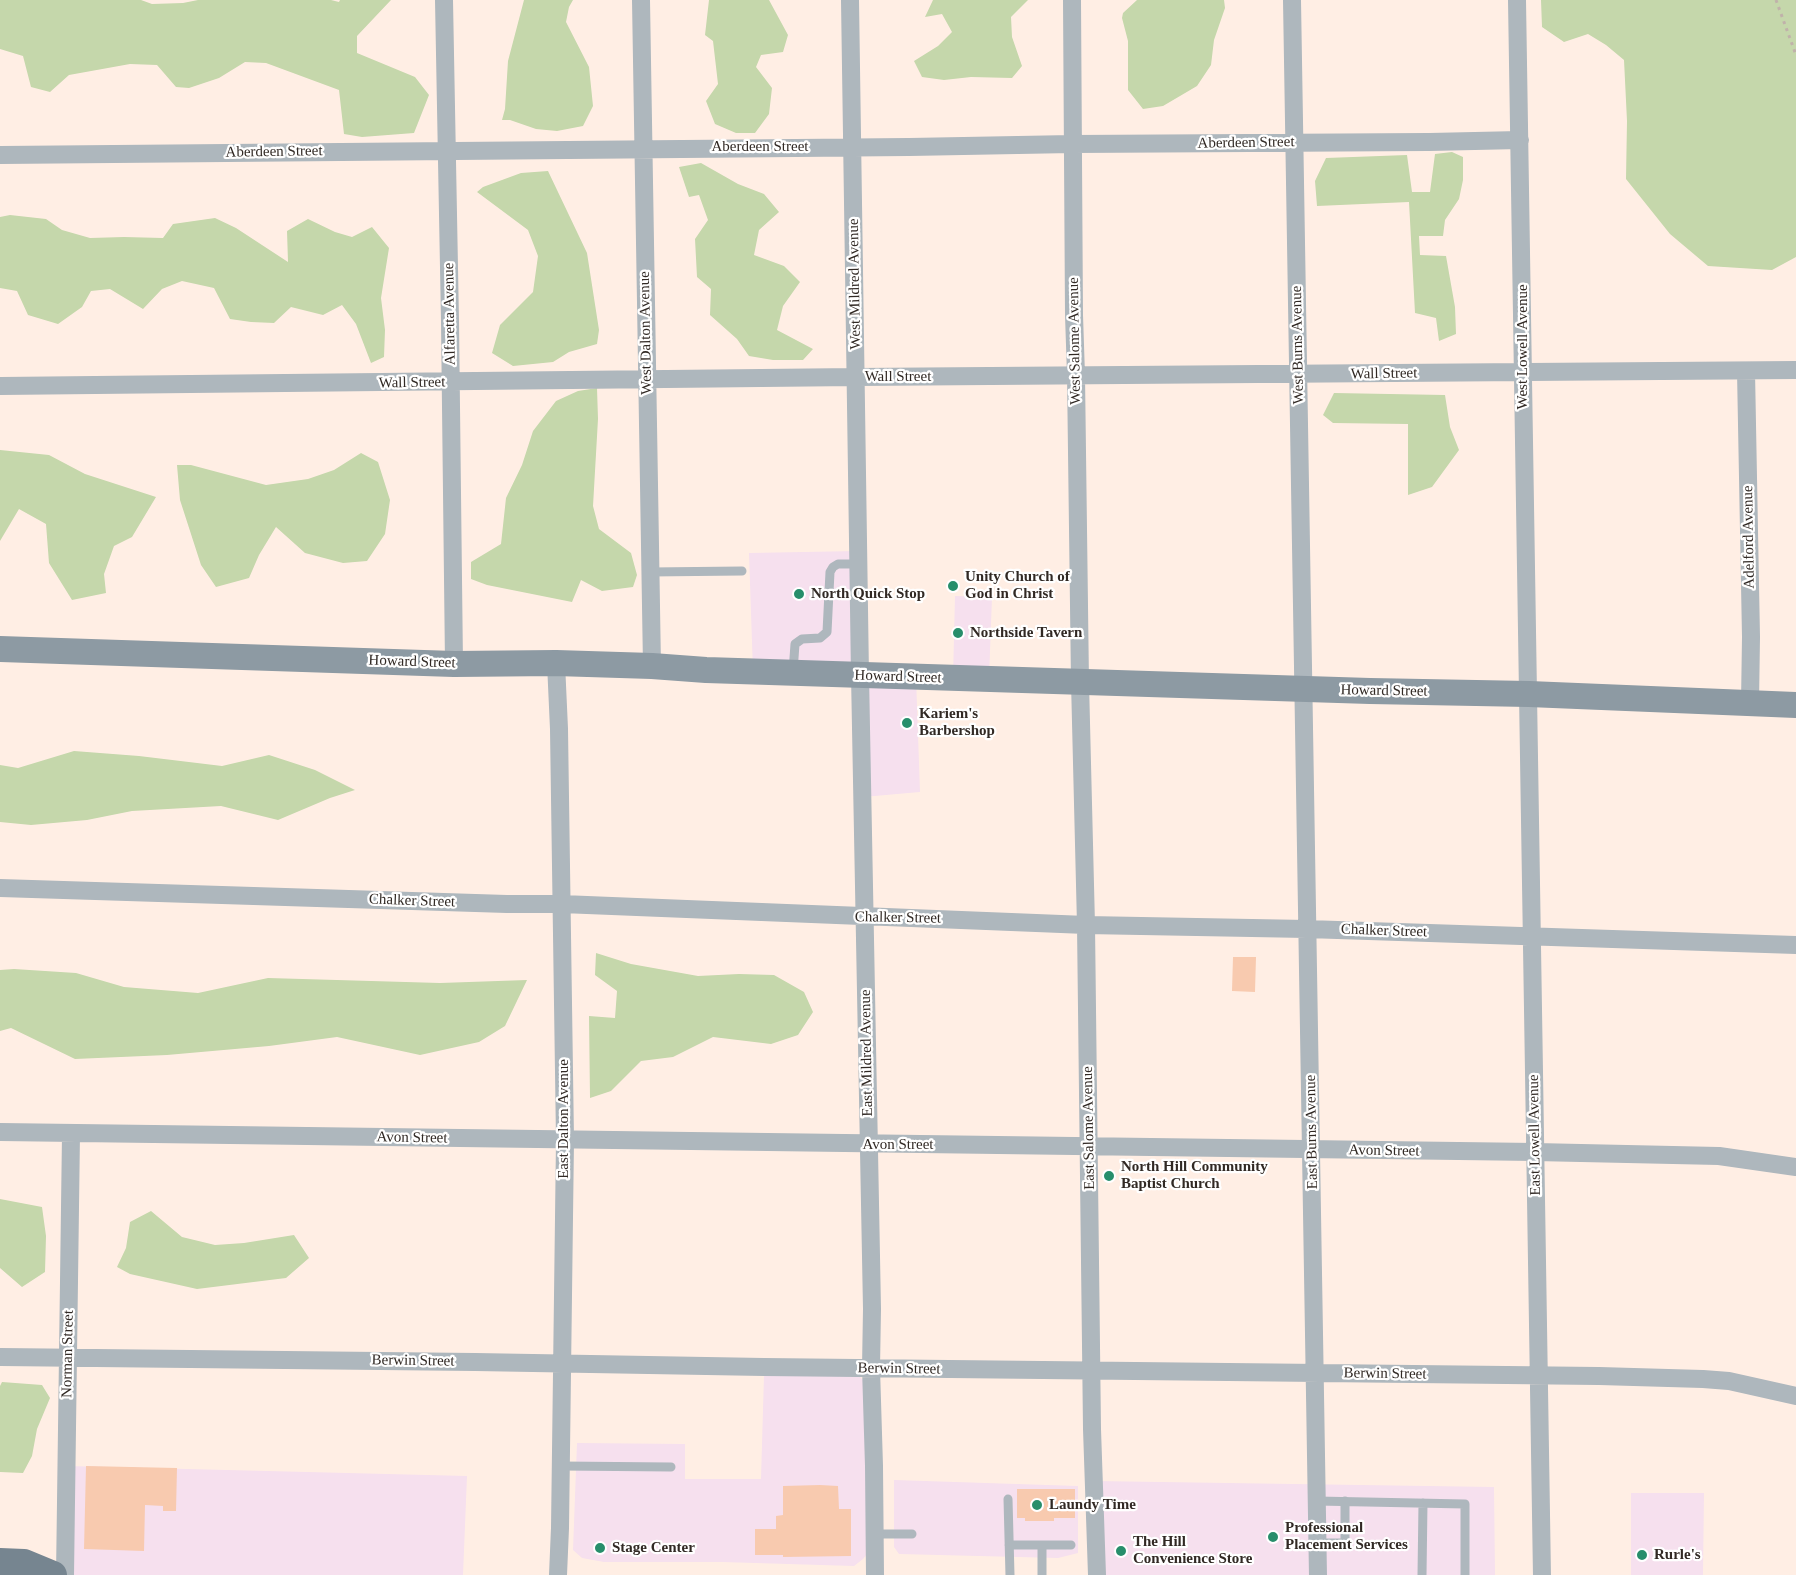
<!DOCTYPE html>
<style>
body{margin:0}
canvas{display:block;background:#ffeee4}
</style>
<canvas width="1796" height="1575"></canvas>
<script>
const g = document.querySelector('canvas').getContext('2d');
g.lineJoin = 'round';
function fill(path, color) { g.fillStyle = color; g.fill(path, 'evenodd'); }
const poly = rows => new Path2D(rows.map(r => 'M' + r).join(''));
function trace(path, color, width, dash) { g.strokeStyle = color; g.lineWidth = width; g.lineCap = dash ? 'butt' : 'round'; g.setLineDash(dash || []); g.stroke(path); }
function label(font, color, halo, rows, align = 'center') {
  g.font = font + ' Georgia,serif'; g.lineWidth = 4.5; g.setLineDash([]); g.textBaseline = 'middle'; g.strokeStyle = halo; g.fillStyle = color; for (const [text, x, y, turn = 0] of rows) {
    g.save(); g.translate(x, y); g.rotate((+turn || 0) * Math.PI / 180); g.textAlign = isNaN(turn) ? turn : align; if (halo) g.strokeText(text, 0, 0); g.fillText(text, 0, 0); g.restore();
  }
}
fill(poly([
 [858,551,860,675,916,677,920,792,863,797,860,675,753,672,749,553],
 [955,596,992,597,989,679,953,678],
 [764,1375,845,1376,860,1377,865,1382,869,1552,863,1559,854,1566,722,1562,604,1562,582,1558,573,1550,577,1443,685,1444,685,1479,761,1479],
 [67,1466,467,1476,463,1575,65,1575],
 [894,1480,1078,1486,1078,1553,1058,1558,899,1554,894,1547],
 [1094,1481,1494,1487,1495,1575,1097,1575],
 [1631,1493,1704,1493,1703,1575,1631,1575]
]), '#f6e0ee');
fill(poly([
 [0,0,141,0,152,4,183,3,198,0,331,0,339,2,340,0,391,0,357,36,357,53,415,77,429,95,414,133,362,137,344,134,339,90,266,63,245,62,219,78,189,88,176,87,157,65,130,64,69,75,50,92,31,87,23,56,0,49],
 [524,0,573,0,569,7,566,22,589,67,593,106,583,126,557,131,536,129,510,120,502,120,505,109,508,61],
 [709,0,769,0,788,35,783,52,761,55,756,67,772,88,769,114,755,133,736,133,715,124,706,101,718,84,713,41,705,35],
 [933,0,1028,0,1011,17,1012,37,1022,66,1012,78,971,77,944,80,922,77,914,61,938,46,952,32,942,14,925,17],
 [1137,0,1224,0,1225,8,1214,40,1211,65,1197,86,1163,106,1143,109,1128,90,1128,41,1122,18,1123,13],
 [1541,0,1796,0,1796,257,1772,270,1708,266,1670,234,1626,179,1627,121,1624,60,1606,45,1588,34,1564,42,1542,27],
 [1452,152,1463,157,1463,180,1459,199,1445,220,1443,236,1419,236,1420,255,1446,256,1455,307,1456,334,1439,341,1436,318,1415,313,1409,202,1317,206,1315,181,1326,158,1407,155,1412,192,1430,192,1435,154],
 [701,163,738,184,764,194,779,212,759,230,754,255,784,266,800,282,783,306,777,330,813,349,803,360,773,360,749,356,737,339,710,315,711,289,697,277,695,239,708,220,699,195,689,197,679,167],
 [548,171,587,253,599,330,597,344,569,352,553,362,513,366,492,353,500,325,533,292,538,256,528,230,477,192,483,187,521,173],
 [10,215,46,219,62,230,90,238,124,237,163,238,173,224,215,218,236,228,288,262,287,231,308,219,335,232,352,237,372,227,389,248,381,298,385,330,384,357,371,363,356,324,342,305,323,315,291,307,274,323,251,322,230,319,214,288,182,281,162,289,143,309,110,289,91,291,82,307,58,324,28,315,17,291,0,288,0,217],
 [597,388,598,419,593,506,599,529,631,553,637,575,633,587,602,591,581,580,572,602,487,585,471,579,471,562,501,544,506,498,522,465,533,431,556,401,578,391],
 [1334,393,1445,395,1450,427,1459,450,1432,487,1408,495,1408,424,1333,423,1323,415],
 [0,450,49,455,85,474,156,497,132,537,114,546,104,574,106,593,72,600,49,563,46,524,19,509,0,541],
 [361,453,378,462,390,500,385,534,367,561,343,563,305,553,276,527,259,555,249,578,216,587,201,565,180,500,177,465,191,465,266,485,308,479,334,470],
 [74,751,139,756,222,766,269,755,315,770,355,790,330,798,278,820,221,806,132,811,87,820,31,825,0,822,0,765,18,768],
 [596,953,631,964,698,976,739,974,774,975,804,992,813,1012,798,1035,771,1044,713,1037,673,1057,641,1061,611,1091,590,1098,589,1016,615,1018,617,991,595,975],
 [14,969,76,973,124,987,198,993,268,978,440,983,527,980,505,1026,479,1042,420,1055,337,1037,269,1046,167,1055,75,1059,11,1028,0,1031,0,970],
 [0,1199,42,1207,46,1236,45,1272,22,1287,0,1268],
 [151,1211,182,1237,215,1245,244,1243,294,1235,309,1258,286,1278,197,1289,130,1274,117,1267,126,1248,130,1222],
 [2,1382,42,1385,50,1398,37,1429,32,1456,23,1473,0,1472,0,1386]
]), '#c5d7ab');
fill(poly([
 [1233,957,1256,957,1255,992,1232,991],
 [86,1466,177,1468,176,1511,163,1511,163,1506,145,1505,144,1551,84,1549],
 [820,1485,838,1486,839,1509,851,1509,851,1556,783,1557,783,1555,755,1555,755,1529,776,1529,776,1516,783,1515,783,1486],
 [1017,1489,1075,1489,1075,1518,1054,1518,1054,1521,1025,1521,1025,1518,1017,1518]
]), '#f8caaf');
trace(poly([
 [1776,0,1796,55]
]), '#c0b2aa', 3, [3, 4.5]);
trace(poly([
 [650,572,742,571],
 [793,672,795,644,802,639,820,638,827,632,830,572,833,567,838,564,859,564],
 [561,1466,671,1467],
 [1008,1499,1010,1575],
 [1317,1501,1465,1504,1465,1575],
 [874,1534,912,1534],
 [1318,1543,1345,1543,1345,1501],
 [1009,1545,1071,1545],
 [1042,1575,1042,1545],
 [1422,1575,1423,1503]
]), '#aeb7bd', 9);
trace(poly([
 [444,0,450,321,454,664],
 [641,0,652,666],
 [850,0,860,675,872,1309,871,1368,874,1466,875,1575],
 [1072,0,1074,315,1076,375,1080,682,1086,925,1092,1429,1097,1575],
 [1292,0,1318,1575],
 [1517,0,1542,1575],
 [0,155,909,147,1072,144,1429,142,1520,140],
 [1746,371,1751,637,1750,703],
 [0,386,856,377,1796,370],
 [556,663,559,729,565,1140,560,1528,558,1575],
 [0,888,507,904,562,904,1086,925,1307,929,1796,945],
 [0,1132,1535,1152,1719,1156,1796,1167],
 [0,1357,475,1362,764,1367,1599,1376,1703,1379,1729,1381,1796,1396],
 [65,1575,71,1134]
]), '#aeb7bd', 18);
trace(poly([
 [0,649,454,664,556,663,652,666,706,670,1370,691,1529,694,1796,705]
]), '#8d9aa3', 26);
trace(poly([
 [0,1562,24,1563,53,1575]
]), '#768590', 28);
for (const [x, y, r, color] of [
 [953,586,6,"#278e6b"],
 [799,594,6,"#278e6b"],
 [958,633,6,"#278e6b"],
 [907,723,6,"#278e6b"],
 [1109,1176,6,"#278e6b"],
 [1037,1505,6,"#278e6b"],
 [1273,1537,6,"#278e6b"],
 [600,1548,6,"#278e6b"],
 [1121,1551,6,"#278e6b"],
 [1642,1555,6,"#278e6b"]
]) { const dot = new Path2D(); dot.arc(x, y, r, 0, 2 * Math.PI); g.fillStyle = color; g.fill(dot); trace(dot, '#fff', 2); }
label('15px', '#312924', '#fff', [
 ["Aberdeen Street",1246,143,-1],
 ["Aberdeen Street",760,147],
 ["Aberdeen Street",274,152,-1],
 ["West Mildred Avenue",855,284,-91],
 ["Alfaretta Avenue",450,314,-91],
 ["West Dalton Avenue",646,333,-91],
 ["West Salome Avenue",1075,341,-91],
 ["West Burns Avenue",1298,345,-91],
 ["West Lowell Avenue",1523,347,-90],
 ["Wall Street",1384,374,-1],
 ["Wall Street",898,377],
 ["Wall Street",412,383,-1],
 ["Adelford Avenue",1749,537,-91],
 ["Howard Street",412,662,2],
 ["Howard Street",898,677,2],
 ["Howard Street",1384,691,1],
 ["Chalker Street",412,901,2],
 ["Chalker Street",898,918,1],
 ["Chalker Street",1384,931,2],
 ["East Mildred Avenue",867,1053,-91],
 ["East Dalton Avenue",564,1119,-90],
 ["East Salome Avenue",1089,1128,-91],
 ["East Burns Avenue",1312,1132,-91],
 ["East Lowell Avenue",1535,1135,-91],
 ["Avon Street",412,1138,1],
 ["Avon Street",898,1145],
 ["Avon Street",1384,1151,1],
 ["Norman Street",68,1354,-89],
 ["Berwin Street",413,1361,1],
 ["Berwin Street",899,1369,1],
 ["Berwin Street",1385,1374,1]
]);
label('bold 15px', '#312924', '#fff', [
 ["Unity Church of",965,577],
 ["God in Christ",965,594],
 ["North Quick Stop",811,594],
 ["Northside Tavern",970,633],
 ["Kariem's",919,714],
 ["Barbershop",919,731],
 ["North Hill Community",1121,1167],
 ["Baptist Church",1121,1184],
 ["Laundy Time",1049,1505],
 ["Professional",1285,1528],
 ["Placement Services",1285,1545],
 ["The Hill",1133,1542],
 ["Convenience Store",1133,1559],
 ["Stage Center",612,1548],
 ["Rurle's",1654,1555]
], 'left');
</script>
